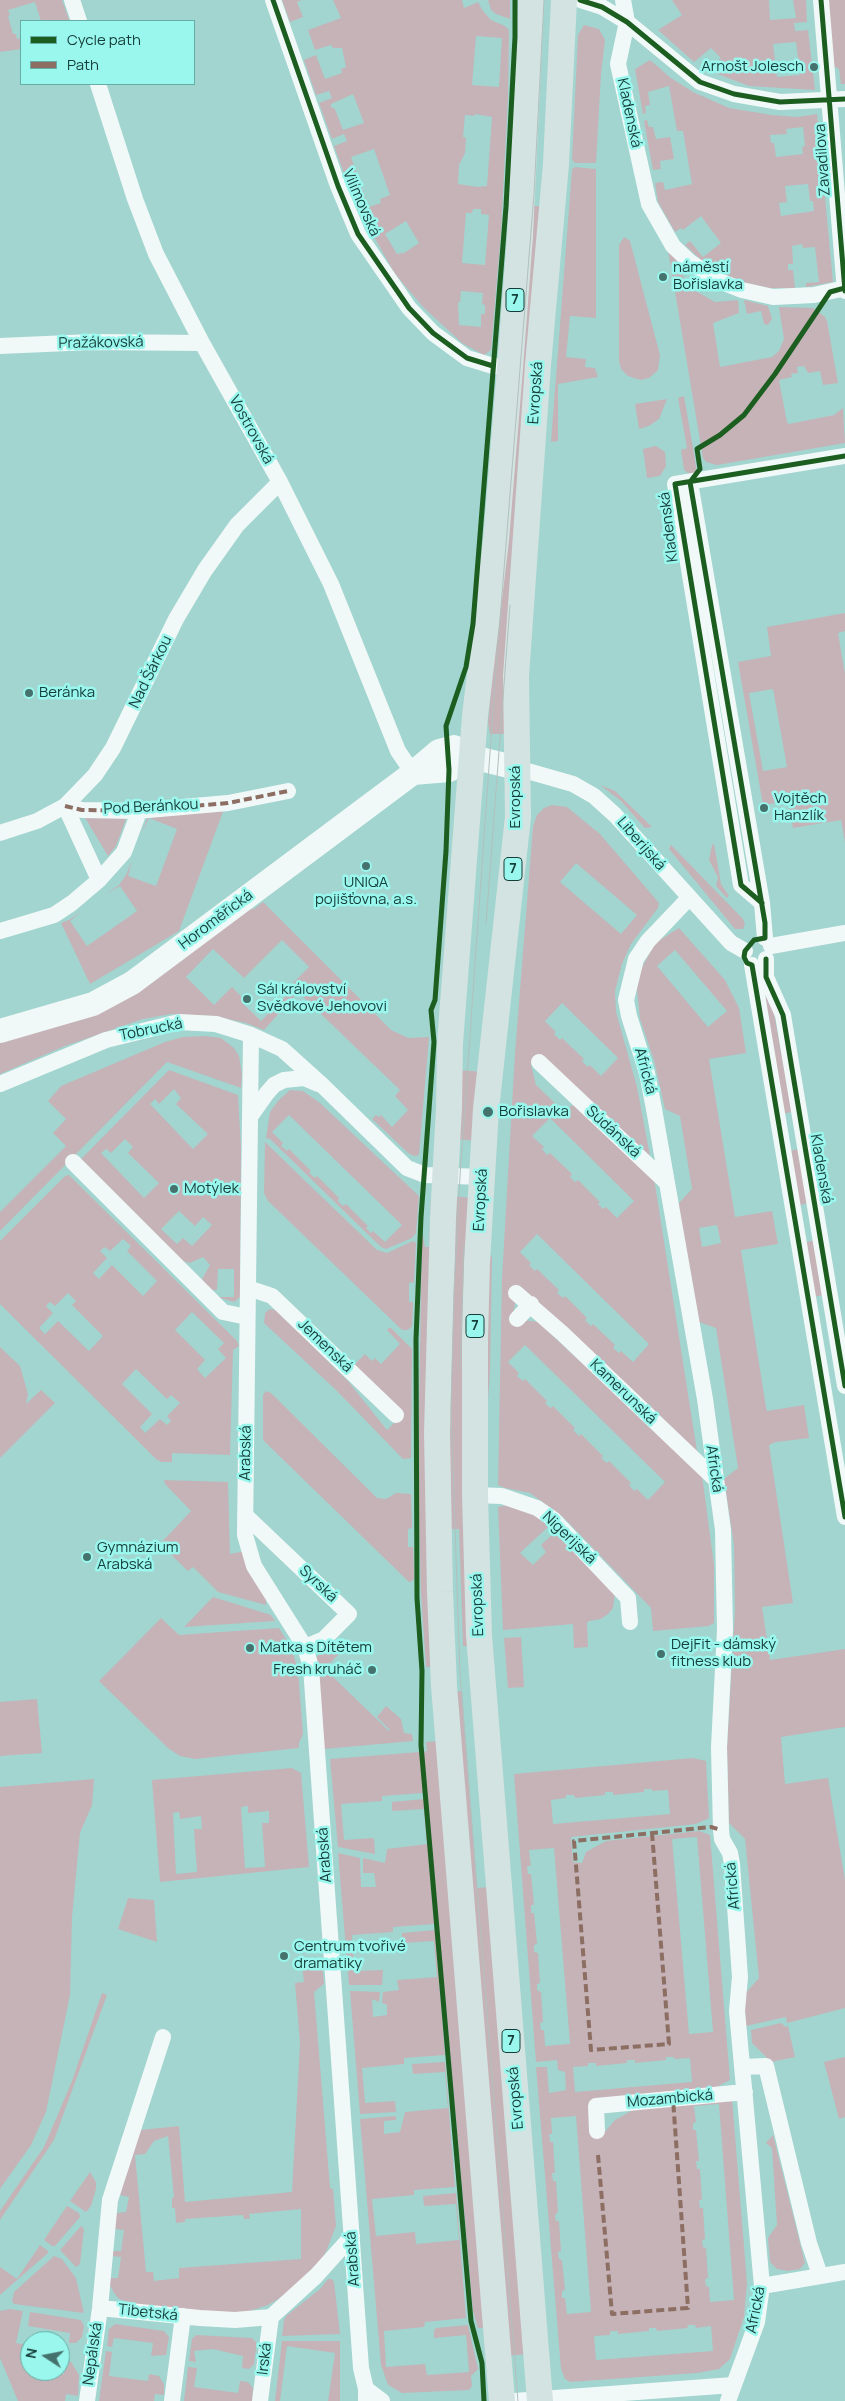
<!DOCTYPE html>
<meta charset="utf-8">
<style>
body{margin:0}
#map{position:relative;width:845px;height:2401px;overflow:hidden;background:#a2d5cf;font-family:Manrope,sans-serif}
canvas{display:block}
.legend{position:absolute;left:20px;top:20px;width:175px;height:65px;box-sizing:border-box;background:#9af7ed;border:1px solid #65ada5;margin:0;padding:6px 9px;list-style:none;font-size:15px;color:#153d39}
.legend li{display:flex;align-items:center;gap:10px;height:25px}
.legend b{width:25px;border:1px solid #65ada5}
.north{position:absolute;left:20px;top:2331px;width:50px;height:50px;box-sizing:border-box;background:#9af7ed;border:1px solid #65ada5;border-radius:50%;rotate:281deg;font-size:14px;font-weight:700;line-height:20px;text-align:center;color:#153d39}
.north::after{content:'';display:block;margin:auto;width:18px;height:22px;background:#46726e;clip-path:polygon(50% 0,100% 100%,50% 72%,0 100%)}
</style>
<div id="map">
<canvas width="845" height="2401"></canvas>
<ul class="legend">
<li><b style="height:6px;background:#1b5e20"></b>Cycle path</li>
<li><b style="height:6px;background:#8d6e63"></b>Path</li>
</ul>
<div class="north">N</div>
</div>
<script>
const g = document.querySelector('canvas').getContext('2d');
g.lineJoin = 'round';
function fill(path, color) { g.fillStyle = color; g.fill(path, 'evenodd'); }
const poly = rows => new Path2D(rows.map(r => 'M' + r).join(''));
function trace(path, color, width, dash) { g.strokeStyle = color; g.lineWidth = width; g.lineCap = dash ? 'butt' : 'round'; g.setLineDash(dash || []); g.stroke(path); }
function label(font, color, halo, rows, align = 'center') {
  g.font = font + ' Manrope,sans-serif'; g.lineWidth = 5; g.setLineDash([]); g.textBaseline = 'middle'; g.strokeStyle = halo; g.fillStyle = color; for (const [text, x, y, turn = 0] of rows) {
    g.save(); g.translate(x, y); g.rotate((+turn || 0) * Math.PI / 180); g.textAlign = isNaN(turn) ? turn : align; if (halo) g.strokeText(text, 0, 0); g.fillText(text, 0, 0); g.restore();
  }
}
fill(poly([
 [0,0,62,0,69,20,41,21,35,2,8,10,10,15,8,16,13,34,16,34,17,39,21,38,21,49,0,52],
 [282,0,302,0,297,2,303,17,290,22],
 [333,0,462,0,464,8,478,2,483,11,491,20,505,26,509,30,508,97,501,232,491,350,484,355,462,343,424,308,395,274,355,203,334,146,347,141,344,134,332,139,319,103,332,98,329,91,316,95,304,60,316,55,325,79,342,73,341,69,346,67,342,48,333,48,331,45,315,50,308,30,341,18],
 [476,36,502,38,499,87,472,85],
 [353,94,364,123,343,130,335,109,331,107,331,104],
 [475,114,492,117,487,186,478,187,458,184,459,165,465,153,466,138,463,137,465,115,475,116],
 [374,149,390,195,380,199,381,203,369,207,351,157],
 [473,209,481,209,481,214,489,215,485,265,462,263,466,213,472,213],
 [406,221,419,243,404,253,397,254,385,234],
 [461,291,483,293,482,304,485,305,485,314,481,314,481,327,459,325,458,303,460,302],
 [488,0,510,0,510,19,496,14,491,10],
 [672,0,769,0,770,20,796,18,793,0,806,0,807,22,794,23,795,31,808,30,815,90,749,86,707,70,721,58,711,48,694,62,658,30,682,15],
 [796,42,800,75,777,77,773,44],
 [827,0,845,0,845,84,841,84,839,69,833,66],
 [584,25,599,29,605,40,601,74,596,163,575,163,572,160,578,35],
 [650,60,671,78,693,92,729,108,772,115,797,117,817,114,833,282,806,287,806,283,819,282,815,247,803,248,802,244,792,246,793,264,788,264,788,270,793,270,795,288,770,288,744,283,719,273,701,260,685,245,690,241,703,257,721,243,701,216,683,230,681,228,675,232,658,202,655,183,663,182,665,190,692,184,683,131,677,131,669,86,648,92,650,105,645,106,646,113,643,114,635,69],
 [803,127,805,146,802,147,803,154,776,157,774,143,771,143,770,135,787,134,786,129],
 [808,184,810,201,813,201,814,211,781,216,779,203,787,202,785,186],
 [647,120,649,127,653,127,656,139,670,137,674,159,660,161,661,169,653,170,644,121],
 [575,167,596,169,596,318,570,316,566,357,586,359,585,367,595,368,598,377,558,384,558,441,551,442,572,169],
 [529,206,545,206,504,734,490,734,488,723,505,532],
 [624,237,630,241,660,355,658,370,649,378,641,380,628,376,621,369,619,361,619,245],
 [667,244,680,259,685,285,715,302,738,300,739,313,713,323,720,367,772,357,779,351,784,339,779,307,813,308,825,317,827,321,838,383,823,385,820,371,808,373,804,366,797,367,798,373,791,374,792,377,779,380,787,422,789,424,834,415,843,408,845,443,717,465,706,462,703,458],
 [744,300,768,306,772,319,768,325,764,324,761,311,747,314],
 [684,396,693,448,697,473,688,473,684,470,681,450,687,448,678,398],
 [667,399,659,419,649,426,639,429,635,404],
 [656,446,665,452,666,466,660,476,647,478,643,449],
 [845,613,845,631,838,633,845,674,845,843,841,820,793,828,788,801,763,805,738,662,771,656,767,627],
 [773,689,787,767,763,771,749,693],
 [600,785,615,791,652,827,645,828,621,801],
 [552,805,567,807,600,834,659,903,658,908,631,944,622,964,615,991,616,1012,637,1087,650,1156,538,1056,531,1064,536,1085,562,1110,574,1105,654,1178,697,1451,687,1449,519,1285,513,1314,508,1319,517,1326,524,1320,538,1322,702,1475,714,1565,714,1623,709,1626,653,1631,651,1608,562,1516,530,1493,505,1488,498,1485,502,1278,515,1053,533,826,537,815,544,808],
 [576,863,637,915,621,934,560,882],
 [562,1003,618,1058,601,1076,590,1065,588,1067,582,1061,584,1059,562,1038,560,1040,554,1034,556,1032,545,1021],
 [550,1118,634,1201,617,1218,606,1207,603,1209,598,1204,600,1202,578,1180,575,1182,570,1177,572,1174,550,1153,547,1155,542,1149,544,1147,532,1136],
 [537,1234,649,1344,633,1362,621,1351,619,1353,613,1348,615,1345,593,1324,591,1326,585,1320,587,1318,565,1296,563,1298,557,1293,559,1290,537,1269,535,1271,529,1265,531,1263,520,1252],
 [525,1345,665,1482,648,1500,637,1489,634,1491,629,1485,631,1483,609,1461,607,1463,601,1458,603,1456,581,1434,579,1436,573,1430,575,1428,553,1406,551,1408,548,1406,545,1403,547,1401,525,1379,523,1381,517,1376,519,1373,508,1362],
 [224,809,179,931,90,984,61,923,69,920,82,911,70,921,87,946,137,911,120,886,106,894,119,885,126,875,132,861,128,876,156,886,177,829,149,818,142,832,148,816],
 [81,811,126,819,116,846,108,856],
 [714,844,721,884,729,896,727,898,716,886,718,877,709,860,712,845],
 [671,845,743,919,745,924,743,929,735,929,669,849],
 [263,902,391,1030,408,1038,429,1037,419,1155,414,1156,408,1153,372,1119,376,1115,379,1117,381,1115,392,1127,408,1110,395,1096,400,1090,298,992,264,1030,246,1023,214,1016,171,1014,143,1019,65,1046,0,1074,0,1040,84,1017,247,909,254,909],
 [282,940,309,967,283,993,286,996,261,1021,241,1002,244,999,232,987,214,1005,186,977,213,949,244,978],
 [679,928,725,980,739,1008,746,1053,709,1059,735,1217,772,1211,778,1244,741,1250,766,1407,767,1411,804,1405,809,1438,776,1442,769,1445,793,1603,762,1607,770,1660,845,1649,845,1727,781,1737,785,1784,828,1778,845,1880,845,2008,787,2023,786,2017,746,2026,744,1995,759,1978,745,1839,729,1823,727,1748,735,1610,734,1545,724,1479,738,1468,716,1328,699,1322,678,1204,692,1189,680,1116,665,1109,654,1060,640,1019,636,979,655,943],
 [675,950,727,1011,708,1027,657,966],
 [717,1225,721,1243,702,1247,699,1228],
 [769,996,772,1002,792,1112,781,1114,763,999],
 [205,1036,221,1038,234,1048,239,1056,242,1074,241,1088,167,1062,0,1231,0,1212,66,1146,53,1133,66,1119,48,1101,61,1086,165,1042,183,1037],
 [169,1070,238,1095,241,1148,240,1297,234,1302,217,1297,234,1297,234,1269,218,1269,217,1290,207,1290,202,1279,210,1265,203,1257,190,1263,182,1261,80,1160],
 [174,1089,181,1098,176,1104,208,1134,193,1149,150,1104,155,1099,159,1104],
 [125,1139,133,1147,128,1153,159,1183,144,1198,101,1153,106,1149,111,1153],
 [179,1211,195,1226,203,1217,212,1225,192,1246,183,1238,177,1244,161,1229],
 [459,1070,483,1072,476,1141,456,1139],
 [290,1090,303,1091,320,1103,419,1196,416,1233,412,1238,386,1249,381,1247,270,1139,266,1138,270,1112,278,1101],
 [289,1115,402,1225,385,1242,373,1231,371,1233,366,1228,368,1226,346,1204,343,1206,338,1201,339,1198,317,1176,315,1178,309,1173,311,1171,289,1149,287,1151,281,1146,283,1143,272,1132],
 [265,1142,377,1250,387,1253,413,1241,416,1243,414,1282,409,1283,409,1302,413,1302,412,1326,408,1330,402,1330,268,1201,264,1193],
 [799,1149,808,1203,797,1206,788,1151],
 [69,1175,237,1341,239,1346,233,1350,230,1455,172,1453,172,1462,161,1462,156,1459,0,1304,0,1241,65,1176],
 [123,1239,131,1246,127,1251,157,1281,143,1296,112,1265,99,1279,93,1273,107,1258,100,1251,105,1247,110,1251],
 [68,1293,76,1301,72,1305,103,1336,89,1351,58,1321,45,1334,39,1328,53,1313,46,1306,50,1302,55,1306],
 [192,1312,224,1343,218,1349,226,1358,205,1378,197,1369,205,1360,175,1330],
 [136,1369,167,1399,171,1395,180,1403,167,1416,171,1421,167,1425,160,1419,145,1433,140,1427,152,1414,122,1384],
 [452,1196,472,1198,472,1646,463,1646,459,1529,451,1529,449,1505],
 [431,1197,433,1667,426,1667,421,1593,418,1480,422,1231,425,1247,429,1247],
 [815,1240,824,1295,813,1297,804,1243],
 [492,1255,490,1371,488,1400,483,1360,487,1263],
 [270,1309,276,1310,348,1381,387,1430,402,1415,350,1369,365,1354,372,1361,375,1358,381,1364,400,1344,387,1330,389,1328,391,1328,412,1349,411,1458,403,1459,336,1390,264,1323,265,1313],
 [0,1347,20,1366,28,1394,26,1404,41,1390,55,1403,0,1458],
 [266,1391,271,1393,377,1498,386,1499,396,1493,411,1494,412,1528,408,1529,408,1547,413,1547,414,1579,412,1581,409,1582,263,1440,263,1395],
 [164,1480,228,1482,230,1554,245,1551,266,1599,266,1605,218,1592,193,1567,188,1571,160,1544,191,1511,165,1484],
 [506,1505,530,1512,549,1526,520,1553,533,1565,546,1552,541,1545,555,1532,615,1593,613,1608,608,1614,601,1619,589,1621,587,1623,588,1647,574,1648,573,1624,503,1630,498,1507],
 [213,1597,271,1615,275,1621,184,1627],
 [161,1618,179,1635,279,1628,292,1649,298,1671,303,1734,299,1743,299,1748,195,1759,180,1756,169,1749,99,1681],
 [521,1637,524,1687,508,1688,504,1638],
 [329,1651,337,1652,338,1655,329,1664,336,1670,331,1675,389,1731,390,1730,377,1717,386,1706,401,1719,404,1733,412,1734,413,1741,324,1749,315,1659,320,1653],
 [462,1691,477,1888,488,1887,528,2354,505,2356,453,1692],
 [37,1699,42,1753,0,1756,0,1702],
 [437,1741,484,2328,478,2328,473,2311,423,1752,427,1751,426,1742],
 [420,1752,423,1793,382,1796,382,1801,341,1804,344,1840,374,1838,375,1854,338,1847,330,1759],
 [693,1758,706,1761,709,1818,696,1824,571,1837,573,1862,582,1863,586,1852,606,1841,699,1831,710,1835,730,2080,709,2091,595,2102,602,2135,615,2120,633,2110,732,2099,747,2283,744,2317,730,2359,719,2369,697,2373,570,2382,565,2379,561,2369,536,2067,547,2067,549,2093,566,2090,565,2072,558,2070,557,2060,536,2062,514,1774],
 [644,1789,652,1789,652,1791,668,1790,670,1814,553,1824,551,1800,566,1798,566,1795,574,1795,575,1798,605,1795,605,1792,613,1792,613,1795,644,1792],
 [697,1837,713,2032,689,2034,672,1839],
 [554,1848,570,2044,545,2046,544,2030,541,2030,540,2023,543,2022,541,1992,537,1990,537,1984,540,1983,538,1953,534,1952,534,1945,537,1944,534,1913,531,1913,531,1905,534,1905,531,1874,528,1874,527,1866,531,1866,529,1850],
 [666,2057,674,2057,674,2059,690,2058,692,2082,575,2092,573,2067,588,2066,588,2063,596,2063,596,2066,627,2063,627,2060,635,2060,635,2063,666,2060],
 [719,2104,734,2300,710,2302,709,2287,706,2286,705,2279,708,2278,706,2248,703,2247,702,2240,705,2239,703,2208,700,2208,699,2200,702,2200,700,2169,697,2169,696,2161,699,2161,696,2130,693,2130,693,2123,696,2122,694,2106],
 [576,2116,591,2312,567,2314,565,2298,562,2298,562,2291,565,2290,562,2260,559,2259,558,2252,561,2251,559,2221,556,2221,555,2215,558,2212,556,2181,553,2181,552,2173,555,2173,553,2142,550,2142,549,2134,552,2134,551,2118],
 [687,2325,695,2325,696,2328,711,2326,713,2351,596,2360,594,2336,610,2335,610,2332,612,2331,618,2331,618,2334,649,2331,649,2328,656,2328,657,2331,688,2328],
 [292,1768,301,1773,309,1867,160,1882,152,1780],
 [248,1806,248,1813,269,1811,269,1823,262,1823,265,1867,245,1868,241,1807],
 [179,1812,180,1819,201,1816,202,1829,194,1829,197,1872,176,1874,173,1813],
 [94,1779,92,1805,80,1833,72,1917,70,1995,46,2112,31,2145,0,2189,0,1787],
 [424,1799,434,1924,393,1927,393,1932,352,1935,354,1971,383,1970,382,1985,349,1985,338,1853,360,1858,361,1887,376,1887,374,1873,363,1873,363,1858,385,1863,387,1849,427,1844,424,1809,392,1811,392,1802],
 [128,1898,154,1900,157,1942,118,1929],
 [435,1930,445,2055,404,2058,404,2064,362,2068,365,2103,395,2101,396,2112,360,2114,350,1991,380,1992,379,2002,372,1999,373,2017,387,2015,387,2005,382,2003,383,1992,399,1990,397,1980,437,1977,434,1941,402,1943,402,1933],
 [322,1962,324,1984,314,1992,330,2188,333,2189,336,2226,326,2252,314,2270,295,2289,268,2305,250,2311,219,2314,130,2303,119,2299,114,2293,109,2283,110,2278,118,2278,121,2257,112,2256,112,2251,121,2251,124,2230,115,2229,116,2213,126,2212,129,2197,120,2195,137,2137,141,2130,179,2126,185,2202,292,2192,300,2043,295,1983,304,1982,302,1964],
 [168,2136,174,2197,172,2198,172,2208,175,2208,176,2223,185,2222,185,2219,243,2215,244,2219,250,2219,249,2214,301,2209,301,2259,179,2268,179,2278,154,2281,153,2272,146,2272,135,2155,145,2154,154,2141],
 [102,1993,107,1995,54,2140,0,2220,0,2211,44,2147,72,2081],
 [781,2023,786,2027,788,2026,795,2057,771,2062,752,2043,751,2030],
 [845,2057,845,2117,839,2119,824,2062],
 [445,2062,455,2187,414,2190,414,2195,372,2199,376,2236,415,2232,416,2244,459,2240,456,2204,424,2206,423,2196,456,2193,466,2318,425,2322,424,2327,384,2331,386,2367,425,2364,427,2375,469,2372,466,2335,434,2338,434,2330,436,2328,468,2325,478,2369,471,2376,472,2386,469,2390,402,2393,388,2385,381,2365,360,2119,396,2116,396,2120,384,2121,384,2134,400,2132,405,2112,448,2108,445,2072,413,2074,412,2064],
 [773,2135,805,2263,800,2269,788,2271,777,2269,770,2262,768,2238,777,2225,772,2148,766,2143],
 [90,2172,96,2182,96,2189,91,2206,86,2212,70,2201],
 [67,2206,79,2213,80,2217,55,2246,52,2246,44,2240],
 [81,2226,84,2229,80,2264,76,2267,60,2250],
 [40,2245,48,2251,48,2253,0,2295,0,2267,17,2279],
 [54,2256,62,2259,76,2278,84,2313,14,2304,12,2301,14,2292],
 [328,2279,332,2279,334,2282,340,2334,282,2336,284,2320,286,2316,320,2289],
 [10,2309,23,2311,16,2343,28,2345,24,2368,30,2369,30,2371,64,2374,66,2361,71,2362,79,2375,78,2396,66,2394,65,2401,18,2401,0,2358,0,2311],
 [30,2312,81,2320,84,2326,82,2337,76,2343,69,2343,70,2333,28,2326],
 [115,2324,164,2331,169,2337,166,2355,151,2356,153,2343,114,2338,112,2347,107,2346,109,2329],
 [196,2335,252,2338,256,2342,256,2348,254,2364,249,2369,242,2368,243,2356,213,2349,194,2351,196,2362,189,2361,192,2339],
 [282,2341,340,2341,340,2401,328,2401,335,2353,287,2346,280,2401,275,2401],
 [106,2351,112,2352,109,2376,148,2381,149,2374,159,2376,164,2384,164,2395,155,2394,154,2401,99,2401],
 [188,2367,197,2368,194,2387,238,2393,240,2381,248,2382,253,2388,252,2401,184,2401]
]), '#c5b3b8');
trace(poly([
 [72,0,79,21],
 [273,0,338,186,358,234,409,308,433,333,467,358,493,366,510,368],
 [580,0,602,7,627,22,700,82,734,94,780,102,845,99],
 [623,0,627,22,618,64,649,204,673,246,690,262,717,280,742,290,773,297,814,295,845,288],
 [821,0,845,291],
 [98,84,135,199,156,254,202,343,280,482,331,584,398,751,413,773],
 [0,346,91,342,202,343],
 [690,482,762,903,765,938],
 [517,768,573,784,594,796,615,815,731,943,745,951],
 [65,806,82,810,137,811,228,803,288,791],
 [65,806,99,880],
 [0,833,37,821,65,806,95,775,113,748,176,619,205,570,237,525,280,482],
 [689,898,648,941,636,959,626,1000,629,1016,647,1073,654,1109,705,1399,723,1530,725,1630,719,1747,721,1830,722,1839,730,1853,732,1864,740,1977,737,2011,762,2286,757,2322,728,2401],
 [762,903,741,885,675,484,845,456],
 [0,931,54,915,72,903,99,880,124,852,137,817],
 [771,946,845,933],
 [766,959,766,977,783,1015,845,1386],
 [752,965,845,1517],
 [251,1035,245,1535,254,1566,305,1647,311,1667,361,2368,366,2389,366,2401],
 [539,1062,666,1182],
 [0,1084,106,1040,179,1022,216,1024,251,1035,282,1049,322,1085,407,1168,425,1175,482,1177],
 [250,1117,267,1093,274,1085,284,1080,304,1078,318,1084],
 [73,1162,223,1312,247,1317],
 [248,1288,272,1296,396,1415],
 [516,1293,563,1334,716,1480],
 [517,1319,531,1304],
 [475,1495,502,1496,537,1508,553,1519,628,1598,630,1622],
 [245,1515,349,1614,324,1639,305,1647],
 [742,2067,766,2066,809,2243,820,2275],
 [597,2131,596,2106,745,2092],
 [762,2286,845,2272],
 [100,2308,200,2318,235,2320,271,2317,316,2276,352,2236],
 [366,2389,382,2401],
 [87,2401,100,2308,110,2200,163,2037],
 [172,2401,183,2316],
 [260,2401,271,2317],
 [514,2401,733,2385]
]), '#f1f9f8', 16);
trace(poly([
 [413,773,449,770,472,757],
 [0,1031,93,1004,132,983,413,773,439,751,454,747,472,757,517,768]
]), '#f1f9f8', 24);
trace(poly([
 [502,2401,444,1686,440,1592,437,1433,443,1218,449,1108,450,1043,475,716,496,540,510,368,520,236,531,0],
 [540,2401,479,1635,475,1495,475,1337,477,1262,486,1109,518,817,516,676,538,365,556,164,564,0]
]), '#d3e3e1', 26);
trace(poly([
 [486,924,510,605],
 [460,1369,464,1244],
 [518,2401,460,1674,451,1408,454,1290,460,1176,495,682,534,194,544,0]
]), '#b2c0be', 1);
trace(poly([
 [65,806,82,810,137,811,228,803,288,791],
 [652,1833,669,2044,591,2050,574,1841,711,1827,721,1830],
 [598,2155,612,2314,688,2308,673,2099]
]), '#8d6e63', 4, [8, 4]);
trace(poly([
 [273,0,338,186,358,234,409,308,433,333,467,358,493,366],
 [580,0,602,7,627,22,700,82,734,94,780,102,845,99],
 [821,0,845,291],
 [690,482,765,923,765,938,754,940,745,951,744,957,747,963,752,965,845,1517],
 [690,482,700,469,697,449,720,435,744,415,775,374,830,292,845,288],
 [762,903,741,885,675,484,845,456],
 [766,959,766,977,783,1015,845,1386],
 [484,2401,482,2363,471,2321,421,1745,422,1671,417,1598,416,1339,421,1217,434,1042,431,1010,435,1000,446,851,449,770,446,726,466,667,473,624,506,207,515,37,515,0]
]), '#1b5e20', 5);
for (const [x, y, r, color] of [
 [814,67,5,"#46726e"],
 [663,277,5,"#46726e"],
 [29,693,5,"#46726e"],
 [764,808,5,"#46726e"],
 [366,866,5,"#46726e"],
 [247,999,5,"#46726e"],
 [488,1112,6,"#46726e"],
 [174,1189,5,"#46726e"],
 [87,1557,5,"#46726e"],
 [250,1648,5,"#46726e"],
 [661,1654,5,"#46726e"],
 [372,1670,5,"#46726e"],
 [284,1956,5,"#46726e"]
]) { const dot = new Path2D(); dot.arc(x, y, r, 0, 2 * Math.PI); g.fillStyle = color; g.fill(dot); trace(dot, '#9af7ed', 2); }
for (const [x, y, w] of [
 [515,300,18],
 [513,869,18],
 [475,1326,18],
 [511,2041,18]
]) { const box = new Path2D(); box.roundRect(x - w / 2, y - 11.5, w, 23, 4); g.fillStyle = '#9af7ed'; g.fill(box); trace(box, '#153d39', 1); }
label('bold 14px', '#153d39', null, [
 ["7",515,300],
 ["7",513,869],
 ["7",475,1326],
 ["7",511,2041]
]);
label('15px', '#153d39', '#9af7ed', [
 ["Arnošt Jolesch",804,67,"right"],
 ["náměstí",673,268],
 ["Bořislavka",673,285],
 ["Beránka",39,693],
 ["Vojtěch",774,799],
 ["Hanzlík",774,816],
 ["UNIQA",366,883,"center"],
 ["pojišťovna, a.s.",366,900,"center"],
 ["Sál království",257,990],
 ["Svědkové Jehovovi",257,1007],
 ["Bořislavka",499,1112],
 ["Motýlek",184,1189],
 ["Gymnázium",97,1548],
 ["Arabská",97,1565],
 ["DejFit - dámský",671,1645],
 ["fitness klub",671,1662],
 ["Matka s Dítětem",260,1648],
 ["Fresh kruháč",362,1670,"right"],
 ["Centrum tvořivé",294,1947],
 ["dramatiky",294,1964]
], 'left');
label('15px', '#153d39', '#9af7ed', [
 ["Kladenská",629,113,78],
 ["Zavadilova",823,160,-94],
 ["Vilímovská",361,203,66],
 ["Pražákovská",101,343,-1],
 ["Evropská",536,393,-86],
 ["Vostrovská",251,430,61],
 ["Kladenská",669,527,-97],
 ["Nad Šárkou",151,672,-64],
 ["Evropská",516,797,-90],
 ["Pod Beránkou",151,807,-3],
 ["Liberijská",641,844,49],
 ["Horoměřická",216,920,-37],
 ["Tobrucká",151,1030,-11],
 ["Africká",645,1071,75],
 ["Súdánská",613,1132,43],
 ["Kladenská",821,1169,80],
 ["Evropská",481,1200,-87],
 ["Jemenská",325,1346,44],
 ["Kamerunská",623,1392,44],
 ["Arabská",246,1453,-89],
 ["Africká",714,1469,82],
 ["Nigerijská",569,1538,44],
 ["Syrská",318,1584,43],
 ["Evropská",478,1605,-92],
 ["Arabská",325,1855,-94],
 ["Africká",733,1886,-95],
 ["Evropská",516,2098,-95],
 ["Mozambická",670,2099,-5],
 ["Arabská",353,2259,-94],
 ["Africká",756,2310,-79],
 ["Tibetská",148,2313,6],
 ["Nepálská",93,2354,-82],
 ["Irská",265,2359,-83]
]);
</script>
